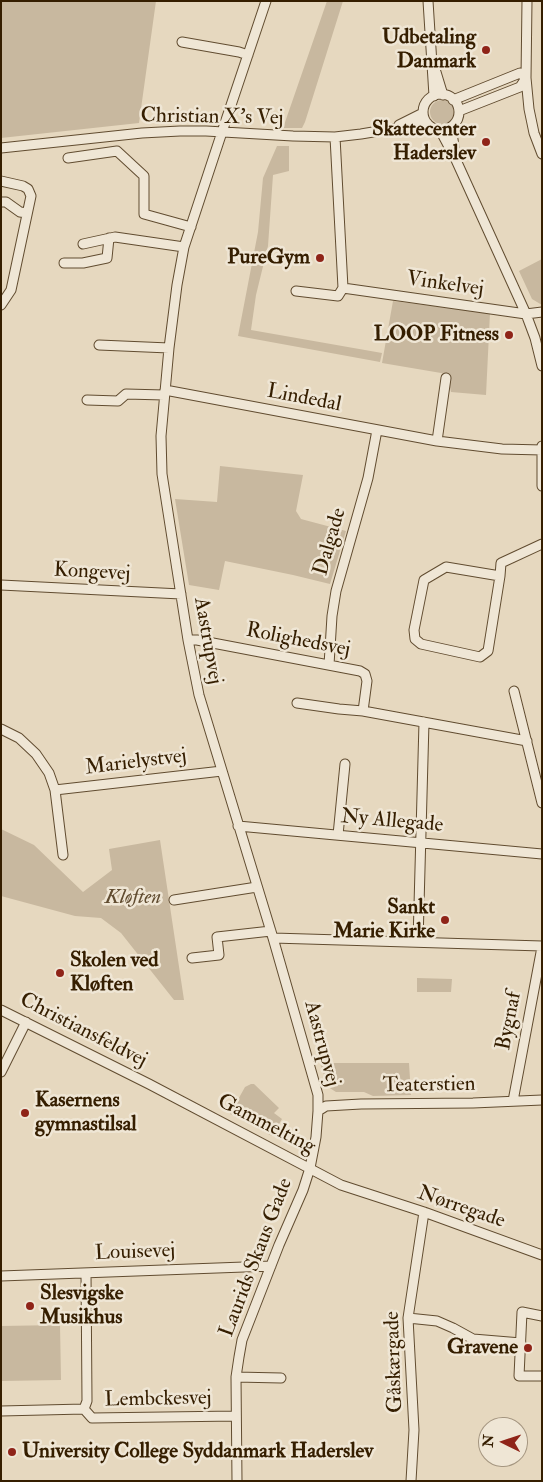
<!DOCTYPE html>
<meta charset="utf-8">
<style>
body{margin:0}
#map{position:relative;width:543px;height:1482px;overflow:hidden;background:#e6d8bf;font-family:"IM FELL Double Pica",serif}
canvas{display:block}
.frame{position:absolute;inset:0;border:2px solid #351e00;pointer-events:none}
.north{position:absolute;left:478px;top:1417px;width:50px;height:50px;box-sizing:border-box;background:#efe6d5;border:1px solid #a59680;border-radius:50%;rotate:274deg;font-size:14px;font-weight:700;line-height:20px;text-align:center;color:#351e00}
.north::after{content:'';display:block;margin:auto;width:18px;height:22px;background:#8f2418;clip-path:polygon(50% 0,100% 100%,50% 72%,0 100%)}
</style>
<div id="map">
<canvas width="543" height="1482"></canvas>
<div class="frame"></div>
<div class="north">N</div>
</div>
<script>
const g = document.querySelector('canvas').getContext('2d');
g.lineJoin = 'round';
function fill(path, color) { g.fillStyle = color; g.fill(path, 'evenodd'); }
const poly = rows => new Path2D(rows.map(r => 'M' + r).join(''));
function trace(path, color, width, dash) { g.strokeStyle = color; g.lineWidth = width; g.lineCap = dash ? 'butt' : 'round'; g.setLineDash(dash || []); g.stroke(path); }
function label(font, color, halo, rows, align = 'center') {
  g.font = font + ' "IM FELL Double Pica",serif'; g.lineWidth = 5; g.setLineDash([]); g.textBaseline = 'middle'; g.strokeStyle = halo; g.fillStyle = color; for (const [text, x, y, turn = 0] of rows) {
    g.save(); g.translate(x, y); g.rotate((+turn || 0) * Math.PI / 180); g.textAlign = isNaN(turn) ? turn : align; if (halo) g.strokeText(text, 0, 0); g.fillText(text, 0, 0); g.restore();
  }
}
fill(poly([
 [1,1,156,1,139,123,1,138],
 [327,1,343,1,305,122,302,128,283,128],
 '430 112a12 12 0 1 1 24 0a12 12 0 1 1-24 0Z',
 [277,146,289,146,289,171,273,175,268,246,256,295,251,330,382,353,380,362,238,336,258,232,263,178],
 [542,259,542,305,532,299,519,271],
 [393,301,490,313,486,395,451,392,447,374,382,363],
 [220,466,303,475,296,511,301,519,346,531,330,584,293,575,225,561,219,590,189,585,175,499,217,502],
 [1,829,34,845,83,892,112,870,109,849,160,840,184,1000,174,1000,121,933,101,918,75,916,1,896],
 [417,978,452,979,451,992,417,992],
 [320,1063,409,1063,411,1095,373,1096,364,1092,336,1092,325,1085,326,1081],
 [251,1084,254,1084,279,1108,274,1113,282,1119,272,1136,230,1114,245,1087],
 [60,1325,61,1380,2,1381,1,1326]
]), '#c8b89f');
const minor = poly([
 [428,1,434,96],
 [527,1,526,78,529,109,534,133,542,154],
 [182,42,239,52,248,55],
 [436,72,443,95],
 '423 112a18 18 0 1 1 36 0a18 18 0 1 1-36 0Z',
 [453,100,520,73,526,78],
 [459,111,520,87,526,78],
 [399,125,423,113],
 [451,127,455,152],
 [440,130,456,160,526,314,535,338,542,366],
 [335,137,343,288,526,314,542,312],
 [1,148,142,133,180,131,206,131,293,136,335,137,361,134,427,123],
 [68,158,117,151,144,176,144,214,191,227],
 [1,181,23,186,28,189,31,196,11,290,1,305],
 [1,202,6,202,20,212,27,213],
 [83,244,115,237,184,247],
 [64,263,83,263,107,258,109,238],
 [296,291,338,296,343,288],
 [99,345,169,348],
 [165,390,437,441,502,449,542,450],
 [87,400,118,401,126,394,164,395],
 [437,441,446,378],
 [542,446,542,486],
 [500,576,446,567,424,580,414,630,415,639,421,644,480,657,488,651,500,576,501,563,542,544],
 [1,585,181,594],
 [188,640,197,640,360,671,365,674,367,681,363,711,527,741],
 [329,665,332,616,336,591,368,478,377,430],
 [514,691,542,803],
 [297,703,339,709,363,711],
 [1,729,19,738,36,754,49,773,55,790,63,855],
 [55,790,222,771],
 [238,826,542,854],
 [338,835,345,764],
 [174,900,257,887],
 [273,938,542,946],
 [418,942,424,722],
 [192,958,219,955,217,937,271,931],
 [1,1010,149,1084,341,1185,424,1212,542,1255],
 [1,1072,26,1022],
 [513,1101,542,947],
 [318,1111,326,1106,361,1104,473,1103,542,1100],
 [1,1276,271,1266],
 [542,1316,522,1312,519,1376,542,1376],
 [408,1318,437,1321,453,1328,473,1339,521,1343],
 [236,1377,281,1378],
 [84,1409,87,1401,86,1273],
 [1,1411,84,1409,92,1418,236,1416],
 [237,1481,236,1377,239,1357,242,1340,279,1245,303,1190,310,1168,316,1137,318,1111,318,1095,273,938,199,695,188,640,162,474,161,436,169,348,177,285,184,247,222,132,266,1],
 [411,1481,414,1430,408,1318,424,1212]
]);
trace(minor, '#614c30', 11);
trace(minor, '#efe6d5', 9);
for (const [x, y, r, color] of [
 [486,50,5,"#8f2418"],
 [486,142,5,"#8f2418"],
 [320,258,5,"#8f2418"],
 [509,335,5,"#8f2418"],
 [445,920,5,"#8f2418"],
 [60,973,5,"#8f2418"],
 [25,1113,5,"#8f2418"],
 [30,1306,5,"#8f2418"],
 [528,1348,5,"#8f2418"],
 [12,1452,5,"#8f2418"]
]) { const dot = new Path2D(); dot.arc(x, y, r, 0, 2 * Math.PI); g.fillStyle = color; g.fill(dot); trace(dot, '#efe6d5', 2); }
label('bold 21px', '#351e00', '#efe6d5', [
 ["Udbetaling",476,38],
 ["Danmark",476,62],
 ["Skattecenter",476,130],
 ["Haderslev",476,154],
 ["PureGym",310,258],
 ["LOOP Fitness",499,335],
 ["Sankt",435,908],
 ["Marie Kirke",435,932],
 ["Skolen ved",70,961,"left"],
 ["Kløften",70,985,"left"],
 ["Kasernens",35,1101,"left"],
 ["gymnastilsal",35,1125,"left"],
 ["Slesvigske",40,1294,"left"],
 ["Musikhus",40,1318,"left"],
 ["Gravene",518,1348],
 ["University College Syddanmark Haderslev",22,1452,"left"]
], 'right');
label('21px', '#351e00', '#efe6d5', [
 ["Christian X's Vej",212,118,1],
 ["Vinkelvej",445,285,8],
 ["Lindedal",304,399,11],
 ["Dalgade",331,542,-74],
 ["Kongevej",92,573,3],
 ["Aastrupvej",207,641,80],
 ["Rolighedsvej",298,641,11],
 ["Marielystvej",136,763,-7],
 ["Ny Allegade",392,822,5],
 ["Bygnaf",510,1021,-79],
 ["Christiansfeldvej",83,1031,27],
 ["Aastrupvej",321,1044,75],
 ["Teaterstien",429,1086,-1],
 ["Gammelting",266,1125,27],
 ["Nørregade",461,1208,19],
 ["Louisevej",135,1253,-2],
 ["Laurids Skaus Gade",257,1258,-69],
 ["Gåskærgade",395,1362,-92],
 ["Lembckesvej",158,1400,-1]
]);
label('italic 21px', '#614c30', '#efe6d5', [
 ["Kløften",133,898]
]);
</script>
